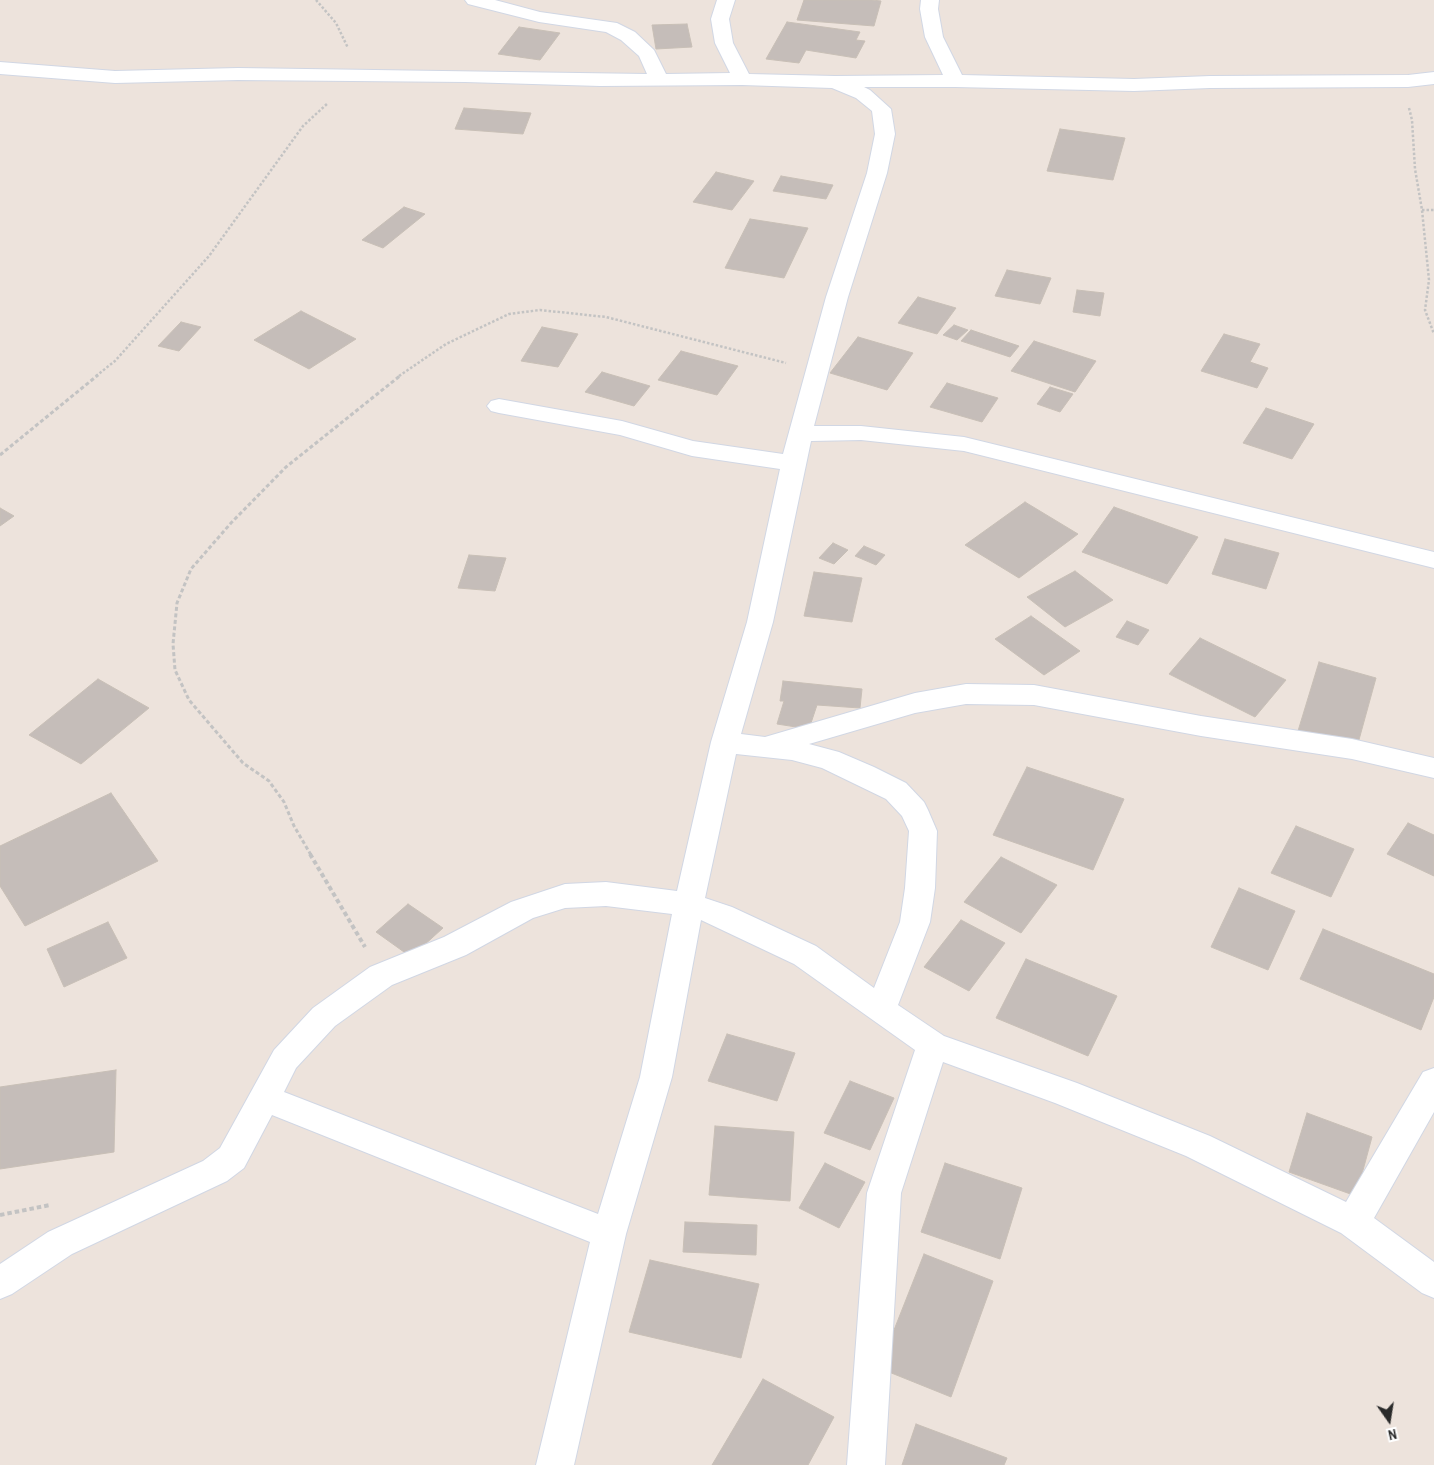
<!DOCTYPE html>
<style>
body{margin:0}
#map{position:relative;width:1434px;height:1465px;overflow:hidden;background:#ede3dc;font-family:"Archivo Narrow",sans-serif}
canvas{display:block}
.north{position:absolute;left:1364px;top:1395px;width:50px;height:50px;-webkit-text-stroke:4px #fff;paint-order:stroke;rotate:167deg;font-size:14px;font-weight:700;line-height:20px;text-align:center;color:#2a2a2a}
.north::after{content:'';display:block;margin:auto;width:18px;height:22px;background:#2a2a2a;clip-path:polygon(50% 0,100% 100%,50% 72%,0 100%)}
</style>
<div id="map">
<canvas width="1434" height="1465"></canvas>
<div class="north">N</div>
</div>
<script>
const g = document.querySelector('canvas').getContext('2d');
g.lineJoin = 'round';
function fill(path, color) { g.fillStyle = color; g.fill(path, 'evenodd'); }
const poly = rows => new Path2D(rows.map(r => 'M' + r).join(''));
function trace(path, color, width, dash) { g.strokeStyle = color; g.lineWidth = width; g.lineCap = dash ? 'butt' : 'round'; g.setLineDash(dash || []); g.stroke(path); }
const building = poly([
 [804,0,872,0,881,1,874,26,797,20,804,0],
 [787,22,860,32,856,40,865,41,856,58,806,50,799,63,766,59,787,22],
 [687,24,692,47,656,49,652,25,687,24],
 [519,27,560,33,540,60,498,54,519,27],
 [464,108,531,113,523,134,455,129,464,108],
 [1060,129,1125,138,1113,180,1047,171,1060,129],
 [716,172,754,181,732,210,693,202,716,172],
 [781,176,833,185,826,199,773,191,781,176],
 [404,207,425,214,383,248,362,240,404,207],
 [750,219,808,228,784,278,725,268,750,219],
 [1007,270,1051,278,1040,304,995,296,1007,270],
 [1077,290,1104,293,1100,316,1073,312,1077,290],
 [918,297,956,308,937,334,898,323,918,297],
 [301,311,356,339,309,369,254,340,301,311],
 [181,322,201,327,179,351,158,346,181,322],
 [954,325,968,330,957,340,943,335,954,325],
 [542,327,578,334,558,367,521,361,542,327],
 [971,330,1019,346,1010,357,961,341,971,330],
 [1224,334,1260,344,1250,362,1268,368,1257,388,1201,371,1224,334],
 [858,337,913,353,887,390,830,373,858,337],
 [1034,341,1096,361,1075,392,1011,371,1034,341],
 [681,351,738,366,717,395,658,380,681,351],
 [602,372,650,386,634,406,585,392,602,372],
 [947,383,998,398,982,422,930,407,947,383],
 [1050,387,1073,394,1060,412,1037,404,1050,387],
 [1266,408,1314,424,1292,459,1243,443,1266,408],
 [1025,502,1078,534,1019,578,965,545,1025,502],
 [1114,507,1198,537,1167,584,1082,552,1114,507],
 [0,508,14,516,0,526,0,508],
 [1225,539,1279,553,1266,589,1212,574,1225,539],
 [833,543,848,550,834,564,819,558,833,543],
 [864,546,885,555,876,565,855,556,864,546],
 [469,555,506,558,495,591,458,588,469,555],
 [1075,571,1113,600,1065,627,1027,597,1075,571],
 [814,572,862,578,852,622,804,616,814,572],
 [1031,616,1080,651,1044,675,995,639,1031,616],
 [1127,621,1149,630,1138,645,1116,637,1127,621],
 [1200,638,1286,680,1255,717,1169,674,1200,638],
 [1319,662,1376,678,1357,747,1298,731,1319,662],
 [98,679,149,708,81,764,29,735,98,679],
 [783,681,862,689,860,708,817,705,809,729,777,724,784,701,780,701,783,681],
 [1027,767,1124,799,1093,870,993,835,1027,767],
 [111,793,158,861,25,926,0,886,0,846,111,793],
 [1408,823,1434,835,1434,876,1387,854,1408,823],
 [1296,826,1354,849,1331,897,1271,873,1296,826],
 [1001,857,1057,885,1021,933,964,902,1001,857],
 [1239,888,1295,911,1268,970,1211,947,1239,888],
 [408,904,443,928,411,957,376,932,408,904],
 [961,920,1005,943,969,991,924,967,961,920],
 [108,922,127,958,64,987,47,949,108,922],
 [1323,929,1434,974,1434,997,1421,1030,1300,979,1323,929],
 [1026,959,1117,996,1088,1056,996,1018,1026,959],
 [727,1034,795,1053,777,1101,708,1081,727,1034],
 [116,1070,114,1152,0,1169,0,1087,116,1070],
 [850,1081,894,1098,870,1150,824,1133,850,1081],
 [1307,1113,1372,1137,1356,1196,1289,1172,1307,1113],
 [715,1126,794,1132,790,1201,709,1195,715,1126],
 [825,1163,865,1182,839,1228,799,1208,825,1163],
 [945,1163,1022,1188,1000,1259,921,1232,945,1163],
 [685,1222,757,1225,756,1255,683,1252,685,1222],
 [924,1254,993,1281,951,1397,879,1368,924,1254],
 [650,1260,759,1284,741,1358,629,1332,650,1260],
 [763,1379,834,1417,808,1465,712,1465,763,1379],
 [916,1424,1007,1458,1004,1465,902,1465,916,1424]
]);
fill(building, '#c5bdb9');
trace(building, '#c8bfb6', 1);
const street = poly([
 [465,0,495,0,540,12,617,23,635,32,654,50,666,74,730,73,715,43,711,19,717,0,735,0,729,19,733,43,749,74,835,76,943,75,925,37,920,9,921,0,939,0,938,9,943,37,962,75,1134,79,1210,76,1408,75,1434,72,1434,84,1408,87,1210,88,1134,91,955,87,864,87,870,90,891,109,895,134,887,173,848,297,814,426,861,426,964,437,1434,552,1434,568,964,451,861,440,811,441,773,622,741,734,765,737,915,693,966,684,1034,685,1201,716,1352,739,1434,758,1434,778,1352,759,1201,736,1034,705,966,704,915,713,809,744,839,752,874,767,906,783,924,802,928,810,937,831,935,888,930,922,898,1005,944,1036,1077,1083,1210,1136,1346,1202,1423,1072,1434,1068,1434,1112,1374,1218,1434,1262,1434,1298,1422,1293,1341,1233,1186,1156,1055,1103,943,1062,901,1193,885,1465,847,1465,867,1193,915,1050,794,964,701,920,672,1077,626,1234,574,1465,536,1465,590,1242,272,1115,244,1168,227,1181,72,1254,12,1294,0,1299,0,1264,48,1232,203,1161,220,1148,274,1050,313,1008,370,967,444,937,511,902,565,884,606,882,677,891,711,742,747,622,780,469,692,456,620,435,499,413,491,411,487,406,491,401,499,399,622,421,693,441,783,454,826,297,867,173,875,134,872,111,856,98,832,88,742,85,600,86,465,82,238,80,115,83,0,74,0,62,115,71,238,68,647,74,639,56,621,40,606,32,539,22,468,4,465,0],
 [736,754,792,760,822,768,886,799,902,816,909,831,905,888,900,922,874,988,816,946,732,907,705,898,736,754],
 [606,906,672,914,640,1077,598,1214,284,1092,296,1068,335,1026,392,985,466,955,533,918,565,908,606,906]
]);
trace(street, '#d1d7e4', 2);
trace(poly([
 [316,0,336,23,348,48],
 [1409,108,1412,120,1415,169,1422,210,1429,280,1425,310,1434,334],
 [1422,210,1434,210],
 [96,376,115,361,209,256,303,126,328,103],
 [399,376,446,344,509,314,540,310,606,317,786,363]
]), '#c3c3c3', 2.5, [2.5, 2]);
trace(poly([
 [0,455,98,375],
 [311,855,294,826,284,802,269,781,243,763,189,700,175,670,173,644,177,603,191,569,231,523,286,467,401,375]
]), '#c3c3c3', 3, [4, 2.5]);
trace(poly([
 [310,854,365,947],
 [0,1215,50,1205]
]), '#c3c3c3', 4, [4.5, 3]);
fill(street, '#fff');
</script>
